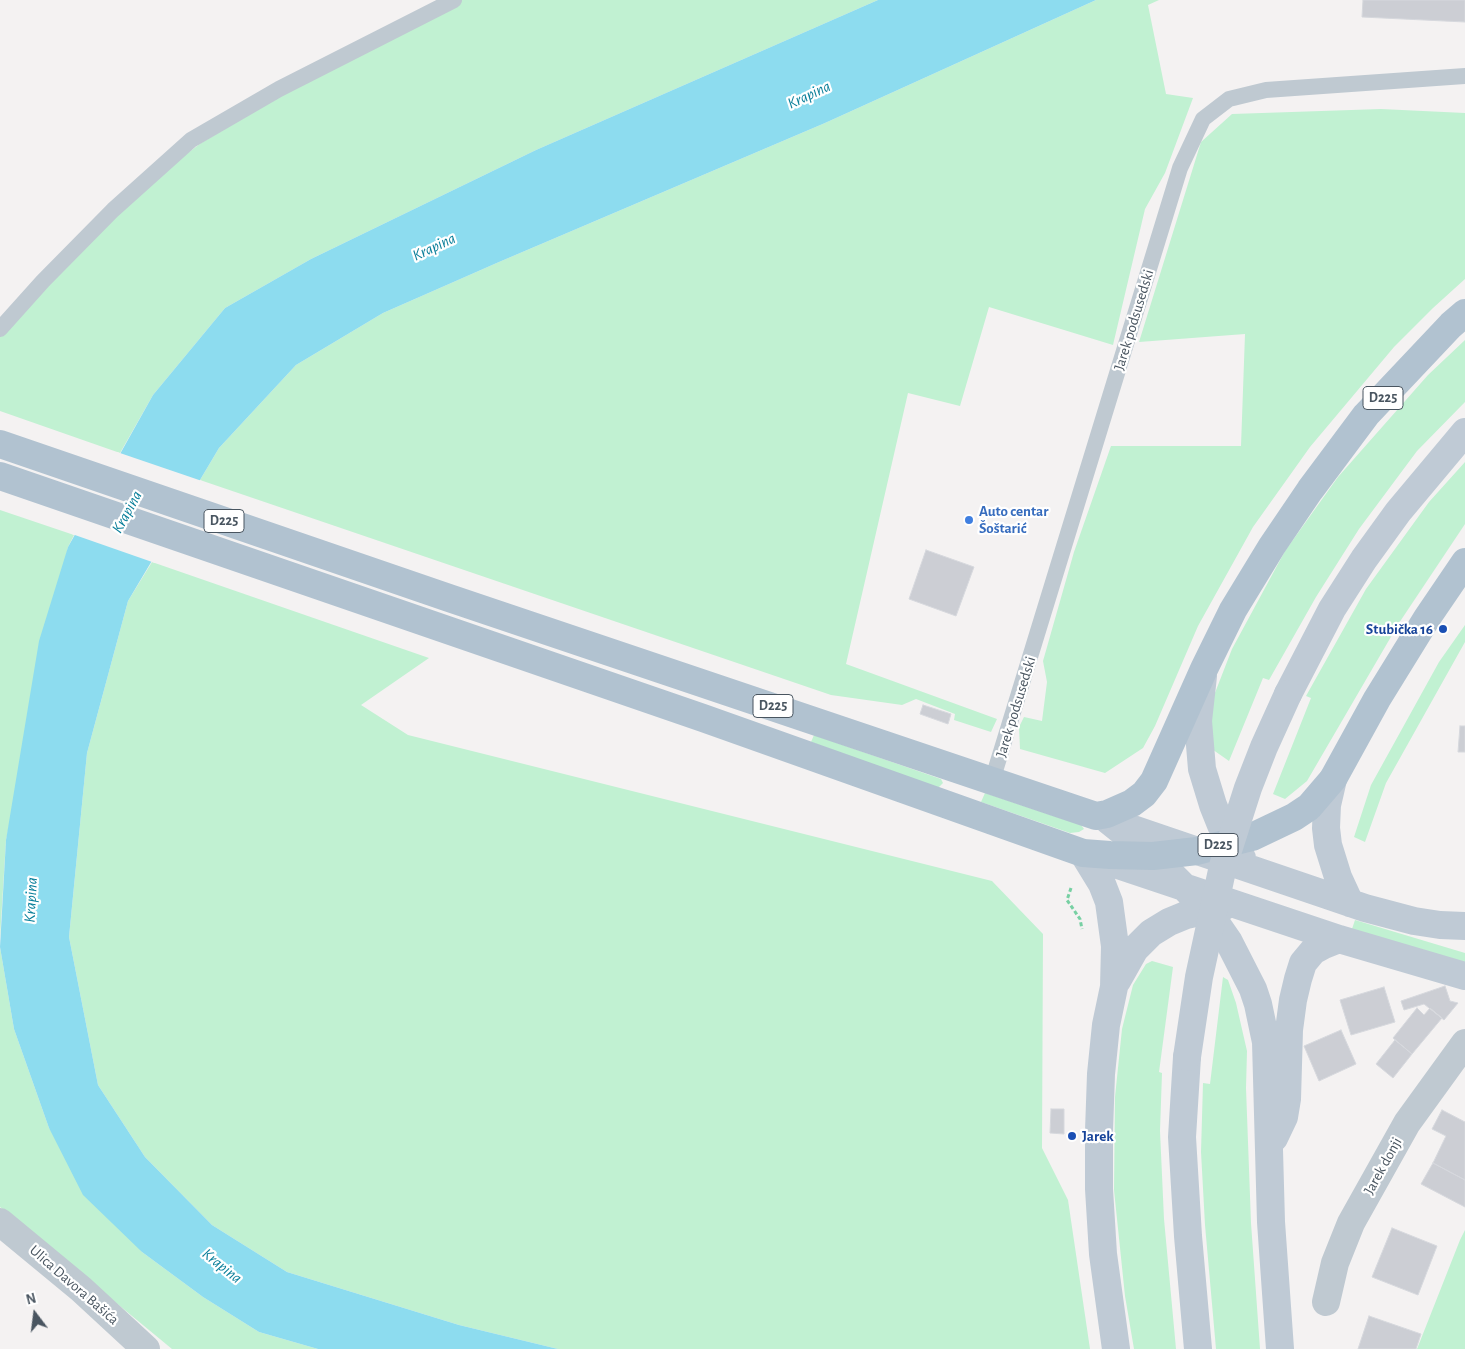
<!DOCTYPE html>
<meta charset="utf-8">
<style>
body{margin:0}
#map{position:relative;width:1465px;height:1349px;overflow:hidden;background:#f4f2f2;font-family:"Alegreya Sans",sans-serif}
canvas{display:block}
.north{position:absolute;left:10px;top:1289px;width:50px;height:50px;-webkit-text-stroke:4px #fff;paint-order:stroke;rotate:345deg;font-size:14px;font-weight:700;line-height:20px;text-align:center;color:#495560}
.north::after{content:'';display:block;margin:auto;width:18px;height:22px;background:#495560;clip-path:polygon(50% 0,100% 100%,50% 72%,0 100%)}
</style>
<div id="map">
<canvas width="1465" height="1349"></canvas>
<div class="north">N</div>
</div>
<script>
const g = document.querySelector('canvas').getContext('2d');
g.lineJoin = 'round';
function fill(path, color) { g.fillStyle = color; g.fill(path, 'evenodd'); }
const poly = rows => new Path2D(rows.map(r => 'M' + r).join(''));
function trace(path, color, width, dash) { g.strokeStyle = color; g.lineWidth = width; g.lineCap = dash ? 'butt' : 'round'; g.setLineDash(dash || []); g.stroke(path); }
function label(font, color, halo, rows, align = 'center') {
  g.font = font + ' "Alegreya Sans",sans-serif'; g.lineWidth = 4.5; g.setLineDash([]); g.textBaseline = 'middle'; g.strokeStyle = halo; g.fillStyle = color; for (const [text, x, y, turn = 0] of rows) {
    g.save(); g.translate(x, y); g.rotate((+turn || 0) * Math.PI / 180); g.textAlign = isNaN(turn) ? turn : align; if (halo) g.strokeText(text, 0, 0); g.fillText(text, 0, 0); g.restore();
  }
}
fill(poly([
 [461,0,878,0,536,150,311,259,225,308,153,395,120,453,0,411,0,337,21,311,139,190,201,143,326,70],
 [1096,0,1159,0,1148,5,1166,94,1193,98,1165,173,1145,209,1113,345,989,307,960,406,908,393,846,664,997,719,991,732,954,720,955,714,916,699,902,705,831,695,200,480,219,448,296,365,383,313,499,262,825,123],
 [1381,109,1465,113,1465,279,1433,308,1394,347,1310,447,1253,527,1198,626,1155,726,1143,748,1105,773,1020,749,1019,727,1024,717,1042,721,1047,682,1043,661,1074,552,1111,446,1241,446,1245,334,1139,342,1201,142,1232,114],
 [1465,340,1465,402,1417,451,1359,529,1316,597,1269,680,1263,678,1229,761,1209,747,1213,698,1232,649,1285,551,1338,477,1428,375],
 [1465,462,1465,524,1399,623,1307,781,1285,799,1273,794,1311,698,1306,696,1366,589,1429,502],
 [0,510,74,535,68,547,6,840,0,938],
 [152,562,429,658,361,705,408,735,992,881,1043,934,1042,1148,1068,1200,1090,1349,558,1349,459,1325,287,1272,212,1225,145,1157,98,1085,69,937,87,753,128,601],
 [1465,625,1465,642,1386,783,1365,842,1354,837,1371,785,1439,662],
 [814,735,941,779,943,783,938,788,811,742],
 [985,793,1081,825,1084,829,1079,832,1070,833,981,802],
 [1355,920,1465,953,1465,963,1352,929],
 [0,947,14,1029,49,1128,142,1252,203,1297,259,1332,318,1349,172,1349,0,1207],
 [1152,961,1173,967,1159,1072,1162,1073,1160,1131,1164,1219,1176,1349,1134,1349,1125,1296,1114,1190,1115,1097,1122,1029,1133,985,1146,964],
 [1223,977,1228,980,1236,1003,1247,1051,1246,1088,1251,1223,1260,1349,1216,1349,1205,1225,1201,1152,1203,1083,1210,1084],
 [1465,1230,1465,1349,1417,1349,1460,1240]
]), '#c1f1d2');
fill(poly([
 [878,0,1096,0,825,123,499,262,383,313,296,365,219,448,128,601,87,753,69,937,98,1085,145,1157,212,1225,287,1272,459,1325,558,1349,318,1349,259,1332,203,1297,142,1252,83,1195,49,1128,14,1029,0,947,6,840,39,641,68,547,153,395,225,308,311,259,536,150]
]), '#8ddcef');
fill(poly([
 [117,452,202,481,155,563,72,534]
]), '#f4f2f2');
const building = poly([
 [1363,0,1465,0,1465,22,1362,17,1363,0],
 [926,550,974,567,956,616,909,599,926,550],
 [923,705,951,714,948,724,920,714,923,705],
 [1460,726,1465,726,1465,752,1458,752,1460,726],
 [1445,986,1450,1001,1458,1003,1444,1020,1424,1004,1404,1010,1401,1001,1445,986],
 [1384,987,1395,1022,1351,1035,1340,1000,1384,987],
 [1417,1008,1424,1015,1430,1008,1442,1018,1412,1054,1393,1038,1417,1008],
 [1341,1030,1356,1064,1319,1081,1304,1046,1341,1030],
 [1395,1040,1412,1054,1393,1078,1376,1064,1395,1040],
 [1051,1109,1064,1109,1064,1134,1050,1133,1051,1109],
 [1442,1110,1465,1122,1465,1180,1433,1163,1446,1136,1432,1129,1442,1110],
 [1433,1163,1465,1180,1465,1207,1421,1184,1433,1163],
 [1392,1228,1437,1246,1418,1295,1372,1277,1392,1228],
 [1369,1316,1421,1334,1416,1349,1358,1349,1369,1316]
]);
fill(building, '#ccced4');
trace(building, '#d6d8dd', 1);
trace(poly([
 [1071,888,1067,900,1080,919,1082,929]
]), '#77d0a3', 3, [4, 2.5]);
trace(poly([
 [0,329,43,281,113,210,191,140,279,89,454,0],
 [992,781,1180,168,1203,119,1229,99,1266,90,1465,76]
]), '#bfc9d1', 16);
trace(poly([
 [0,1222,81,1289,146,1349],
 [1326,1302,1335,1263,1351,1223,1407,1123,1465,1043]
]), '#bfc9d1', 28);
trace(poly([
 [1203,676,1198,721,1202,769,1213,805,1221,825,1242,858],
 [1288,694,1332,609,1364,559,1398,512,1465,432],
 [1333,779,1327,805,1326,828,1328,845,1338,877,1350,903],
 [1108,820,1153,856,1207,910,1229,942,1253,989,1258,1004,1266,1042,1271,1222,1280,1349],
 [1127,827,1365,908,1414,921,1440,925,1465,926],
 [1083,853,1102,884,1109,902,1115,946,1114,987,1106,1025,1101,1074,1099,1131,1099,1189,1103,1254,1116,1349],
 [1094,857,1339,939,1465,976],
 [1117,981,1135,949,1151,933,1169,922,1186,915,1223,907],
 [1187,1057,1182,1137,1188,1236,1198,1349],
 [1274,1138,1284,1117,1287,1099,1289,1030,1293,1000,1298,979,1303,963,1313,951,1324,945,1339,939]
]), '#bfcad5', 28);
trace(poly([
 [0,444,449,598,1096,816,1107,814,1132,803,1144,794,1154,781,1204,669,1233,610,1272,546,1310,490,1366,415,1451,325,1465,313],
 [0,476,703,718,1066,847,1083,853,1110,855,1153,856,1197,851,1252,837,1294,817,1309,807,1333,779,1377,699,1427,618,1465,562]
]), '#b1c2d0', 28);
trace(poly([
 [1187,1057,1199,977,1223,866,1248,788,1264,747,1288,694]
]), '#bfcad5', 28);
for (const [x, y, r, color] of [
 [969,520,5,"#3f7fe0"],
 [1443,629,5,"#1a4fb4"],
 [1072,1136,5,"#1a4fb4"]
]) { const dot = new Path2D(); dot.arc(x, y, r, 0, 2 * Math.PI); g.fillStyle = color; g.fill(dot); trace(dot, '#fff', 2); }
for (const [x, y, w] of [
 [1383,398,40],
 [224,521,40],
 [773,706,40],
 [1218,845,40]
]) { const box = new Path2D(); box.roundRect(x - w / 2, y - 11.5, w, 23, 4); g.fillStyle = '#fff'; g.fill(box); trace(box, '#495560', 1); }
label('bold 14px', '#495560', null, [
 ["D225",1383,398],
 ["D225",224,521],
 ["D225",773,706],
 ["D225",1218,845]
]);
label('15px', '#495560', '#fff', [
 ["Jarek podsusedski",1134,320,-73],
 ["Jarek podsusedski",1016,707,-73],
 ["Jarek donji",1383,1166,-61],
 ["Ulica Davora Bašića",74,1285,41]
]);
label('bold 15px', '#366cbe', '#fff', [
 ["Auto centar",979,511],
 ["Šoštarić",979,528]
], 'left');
label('bold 15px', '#164399', '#fff', [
 ["Stubička 16",1433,629],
 ["Jarek",1082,1136,"left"]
], 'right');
label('italic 16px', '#0a7f9a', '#fff', [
 ["Krapina",809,95,-25],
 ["Krapina",434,247,-25],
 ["Krapina",127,512,-61],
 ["Krapina",31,900,-87],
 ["Krapina",222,1266,39]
]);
</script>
